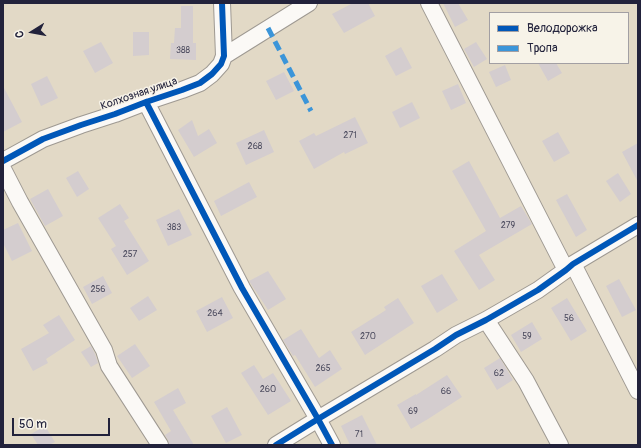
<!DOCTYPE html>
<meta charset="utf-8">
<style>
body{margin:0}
#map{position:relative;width:641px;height:448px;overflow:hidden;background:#e2d9c6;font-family:Pangolin,sans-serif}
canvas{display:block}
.frame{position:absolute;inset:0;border:4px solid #22223b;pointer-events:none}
.legend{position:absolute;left:489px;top:12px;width:140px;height:52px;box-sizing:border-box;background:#f7f3e8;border:1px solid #a29fa3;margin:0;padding:5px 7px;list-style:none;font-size:12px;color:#22223b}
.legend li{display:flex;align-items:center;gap:8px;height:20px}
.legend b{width:20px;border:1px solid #a29fa3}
.north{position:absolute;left:12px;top:12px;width:40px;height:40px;-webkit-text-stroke:3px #f7f3e8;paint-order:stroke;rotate:259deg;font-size:11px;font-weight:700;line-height:16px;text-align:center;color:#22223b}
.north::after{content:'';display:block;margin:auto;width:14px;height:18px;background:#22223b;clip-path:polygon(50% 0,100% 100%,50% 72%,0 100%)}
.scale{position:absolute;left:12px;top:418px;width:98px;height:18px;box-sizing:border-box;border:2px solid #22223b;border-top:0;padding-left:5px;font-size:12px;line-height:14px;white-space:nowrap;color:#22223b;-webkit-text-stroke:3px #f7f3e8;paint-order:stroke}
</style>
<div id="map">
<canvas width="641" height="448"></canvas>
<div class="frame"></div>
<ul class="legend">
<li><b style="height:5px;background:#0057b8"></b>Велодорожка</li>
<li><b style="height:5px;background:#3b95d9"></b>Тропа</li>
</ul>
<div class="north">С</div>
<div class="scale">50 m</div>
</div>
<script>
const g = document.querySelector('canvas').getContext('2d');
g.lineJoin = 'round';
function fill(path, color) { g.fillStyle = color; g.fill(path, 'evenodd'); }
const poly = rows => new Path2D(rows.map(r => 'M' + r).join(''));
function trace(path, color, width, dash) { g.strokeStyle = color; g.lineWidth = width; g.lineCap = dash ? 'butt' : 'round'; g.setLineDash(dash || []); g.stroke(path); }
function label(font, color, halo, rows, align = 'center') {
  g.font = font + ' Pangolin,sans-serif'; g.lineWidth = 3; g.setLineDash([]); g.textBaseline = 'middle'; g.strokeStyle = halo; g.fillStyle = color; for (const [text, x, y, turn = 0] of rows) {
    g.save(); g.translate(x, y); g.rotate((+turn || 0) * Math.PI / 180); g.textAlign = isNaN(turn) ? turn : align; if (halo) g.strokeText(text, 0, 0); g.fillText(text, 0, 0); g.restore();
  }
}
fill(poly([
 [353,3,368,3,375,16,344,33,332,14],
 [443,3,458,3,468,20,455,27],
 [181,6,193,6,193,43,196,43,196,60,170,59,171,43,174,43,175,28,181,28],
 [133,32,149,32,149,55,133,56],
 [101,42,113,63,95,73,83,51],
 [476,42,487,59,474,67,464,49],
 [401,47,412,68,396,76,385,56],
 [538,63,556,63,562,73,548,81],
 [505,65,511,80,496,87,489,72],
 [284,72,294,91,276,100,266,81],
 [47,76,58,98,41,106,31,84],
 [458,84,466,103,451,110,442,91],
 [3,86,22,122,3,132],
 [412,102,420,118,400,128,392,112],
 [355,117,368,143,345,154,344,152,314,169,299,141,314,133,316,136],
 [192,120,198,136,209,129,217,143,194,157,178,130],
 [264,130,274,152,246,165,236,143],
 [558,132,570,153,554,162,542,141],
 [638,143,638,182,622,152],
 [469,161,500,218,521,206,532,224,479,255,495,280,479,290,454,251,486,231,452,171],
 [78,171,89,189,77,197,66,178],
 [618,173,631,194,620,202,606,181],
 [249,182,257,197,221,216,214,201],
 [48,189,63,216,45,226,30,199],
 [567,194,587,230,576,237,556,200],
 [120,204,129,218,124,221,149,261,127,275,111,249,116,246,98,218],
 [179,209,192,235,168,246,156,220],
 [18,223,32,251,12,261,3,243,3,230],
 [268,271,286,299,268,310,249,281],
 [442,274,458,300,437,313,421,286],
 [103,276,112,293,92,304,83,287],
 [619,279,636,310,622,317,606,286],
 [148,296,157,310,139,321,130,308],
 [222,297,233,318,207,332,196,311],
 [398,298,414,323,365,355,351,332,386,310,384,307],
 [567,298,587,331,571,341,551,308],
 [59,315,75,340,46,359,48,363,33,371,21,349,49,333,43,325],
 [532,322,542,339,521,352,511,335],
 [301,329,319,358,330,350,342,369,315,387,295,355,293,356,283,340],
 [135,344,150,366,132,378,117,356],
 [91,346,95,354,98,363,91,367,81,352],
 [500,358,513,380,497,390,484,368],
 [254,365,263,379,273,373,291,401,268,415,241,373],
 [447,375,462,397,428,419,411,429,397,405,416,394,416,395],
 [178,388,186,403,173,410,194,445,169,445,168,440,165,435,171,431,154,402],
 [227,407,242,435,226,443,211,416],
 [362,415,377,445,350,445,341,426],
 [45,426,55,442,49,445,38,445,31,434]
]), '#d4cdcf');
const minor = poly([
 [429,3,566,270],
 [224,56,309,3],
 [146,102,242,288,318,419,332,445],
 [3,161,43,139,81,125,115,114,146,102,182,90,200,83,212,74,221,64,224,56,222,3],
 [3,169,20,202,104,350,109,366,160,445],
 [573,264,638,391],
 [486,320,526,381,560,445],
 [276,445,318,419,435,349,456,335,486,320,538,290,566,270,573,264,638,225]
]);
trace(minor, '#9e9992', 18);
trace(minor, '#fbf9f6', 16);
trace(poly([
 [268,28,311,111]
]), '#3b95d9', 5, [10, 5]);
trace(poly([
 [146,102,242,288,318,419,332,445],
 [3,161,43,139,81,125,115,114,146,102,182,90,200,83,212,74,221,64,224,56,222,3],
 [276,445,318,419,435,349,456,335,486,320,538,290,566,270,573,264,638,225]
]), '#0057b8', 6);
label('9px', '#4e4d60', null, [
 ["388",183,51],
 ["271",350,136],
 ["268",255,147],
 ["279",508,226],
 ["383",174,228],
 ["257",130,255],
 ["256",98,290],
 ["264",215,314],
 ["56",569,319],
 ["270",368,337],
 ["59",527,337],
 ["265",323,369],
 ["62",499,374],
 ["260",268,390],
 ["66",446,392],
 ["69",413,412],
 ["71",359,435]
]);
label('11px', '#22223b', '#f7f3e8', [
 ["Колхозная улица",139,94,-19]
]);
</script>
